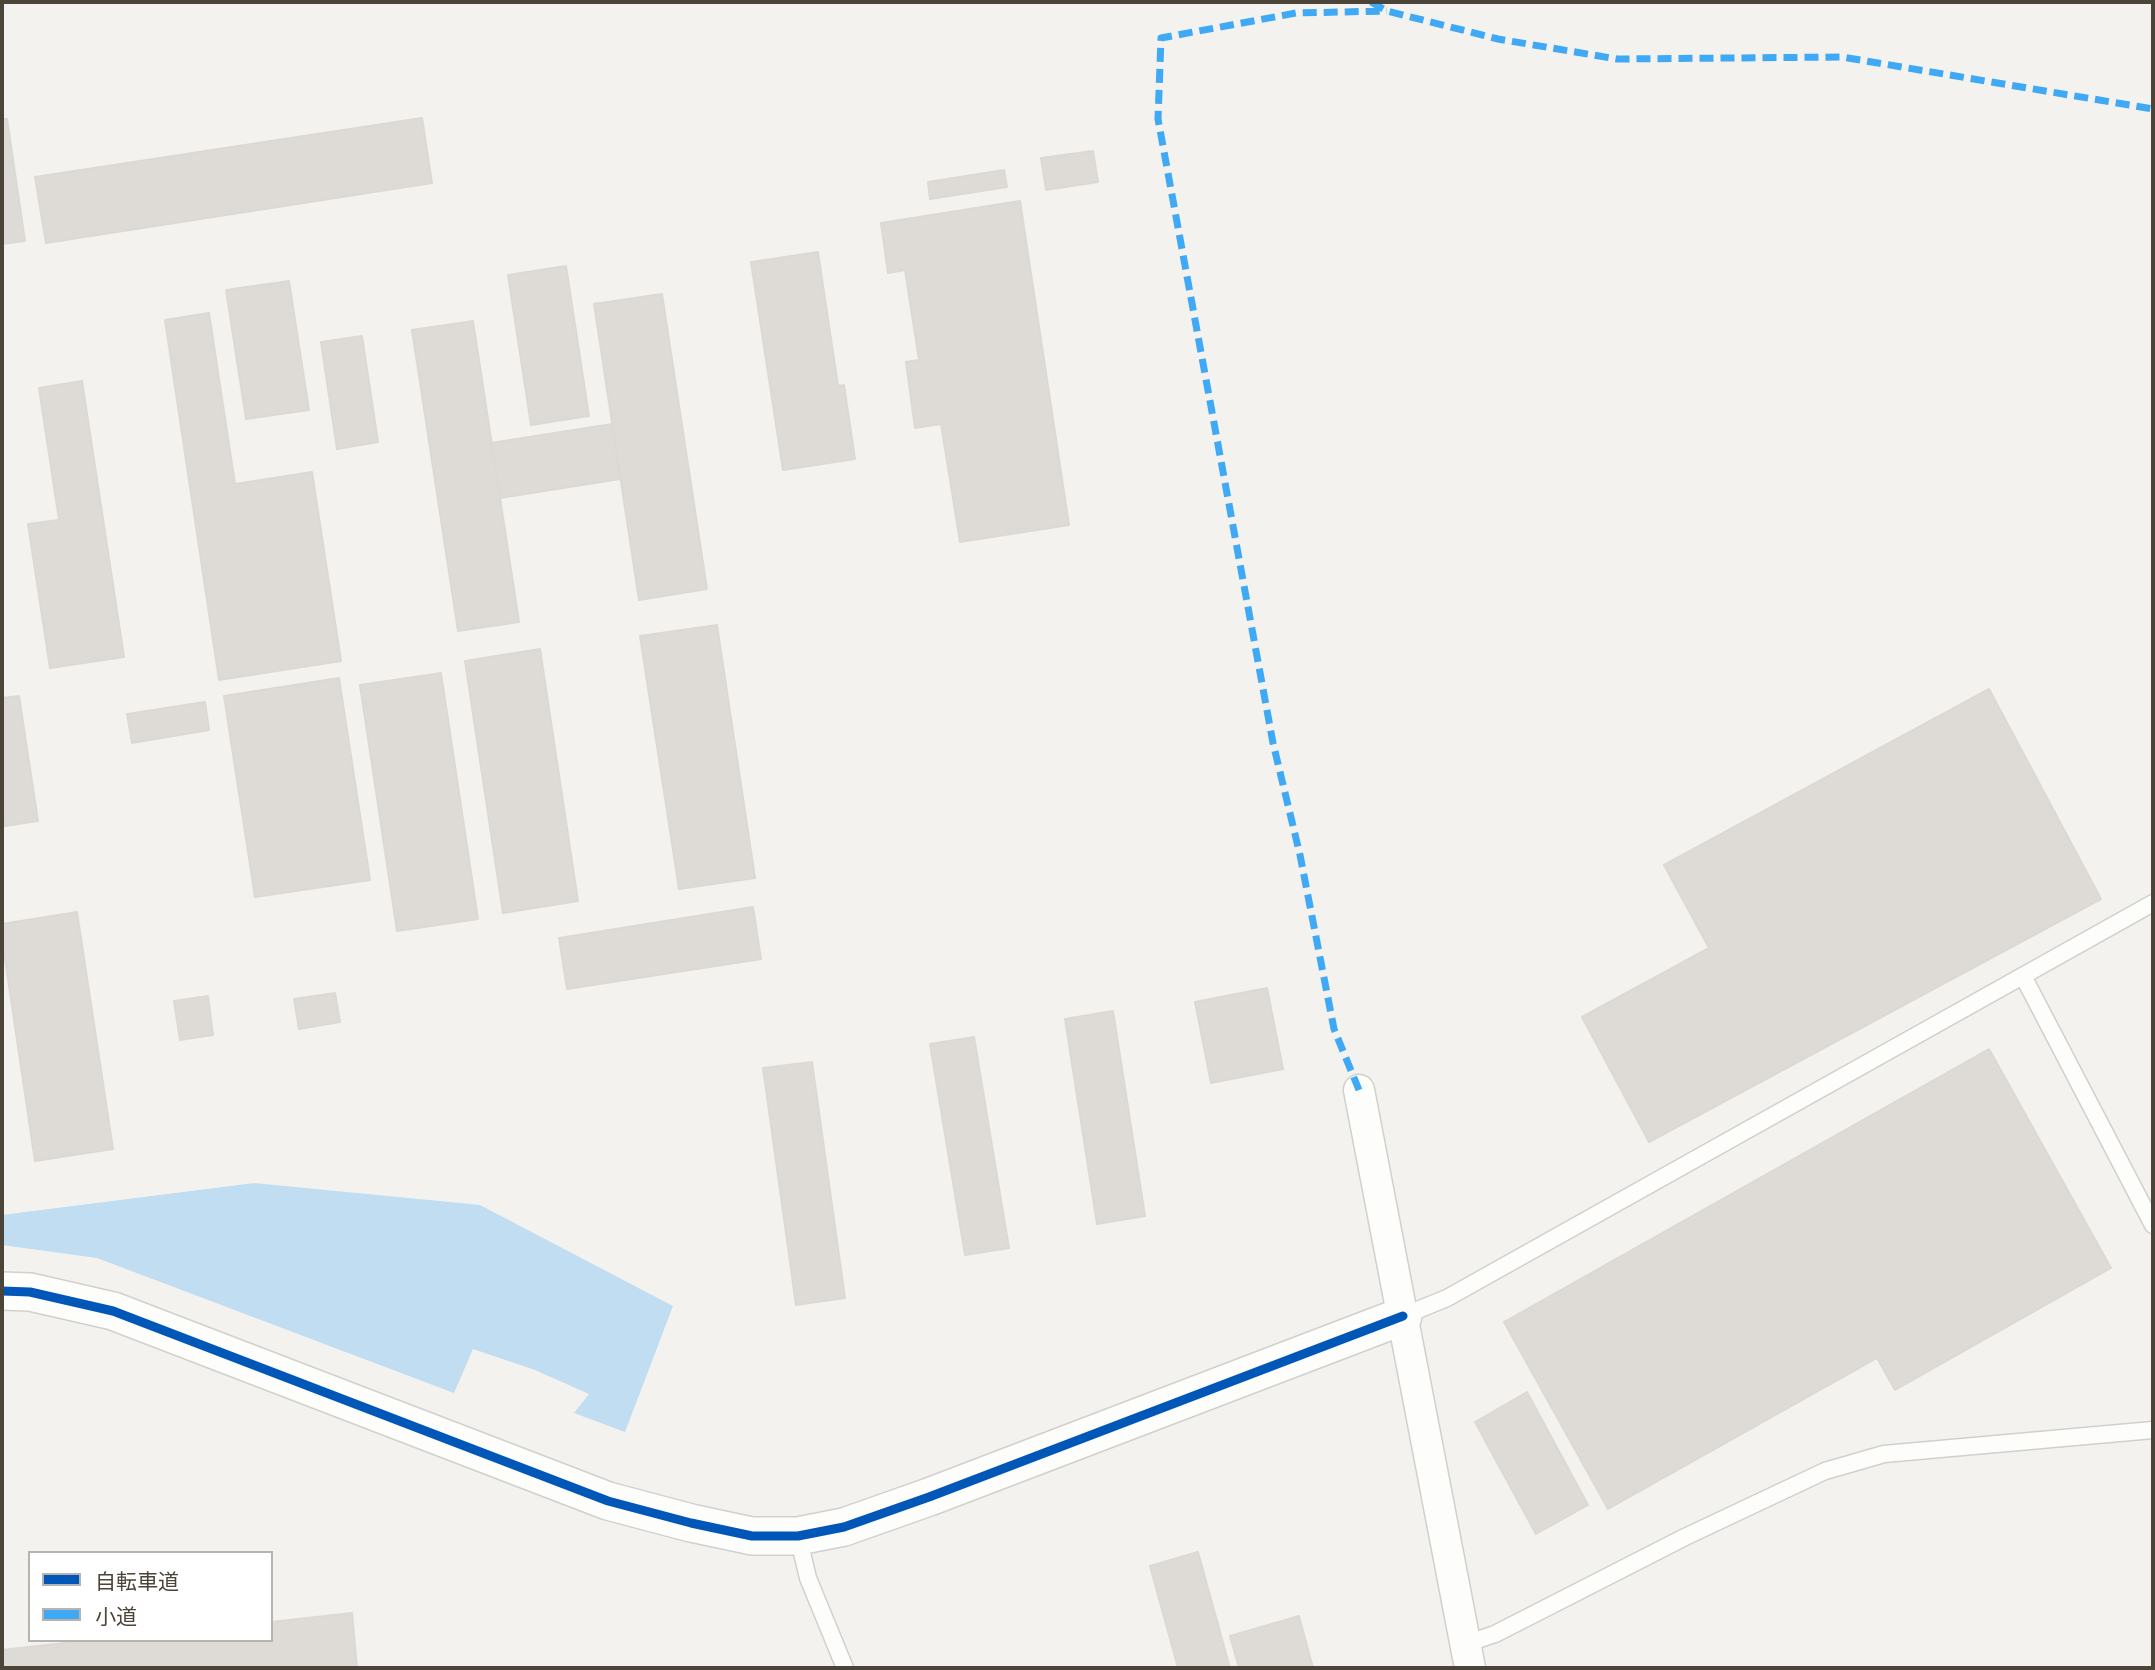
<!DOCTYPE html>
<meta charset="utf-8">
<style>
body{margin:0}
#map{position:relative;width:2155px;height:1670px;overflow:hidden;background:#f4f2ee;font-family:Rubik,"Noto Sans JP",sans-serif}
canvas{display:block}
.frame{position:absolute;inset:0;border:4px solid #4b4439;pointer-events:none}
.legend{position:absolute;left:28px;top:1551px;width:245px;height:91px;box-sizing:border-box;background:#fff;border:2px solid #b7b4b0;margin:0;padding:9px 12px;list-style:none;font-size:21px;color:#4b4439}
.legend li{display:flex;align-items:center;gap:14px;height:35px}
.legend b{width:35px;border:2px solid #b7b4b0}
</style>
<div id="map">
<canvas width="2155" height="1670"></canvas>
<div class="frame"></div>
<ul class="legend">
<li><b style="height:9px;background:#0057b8"></b>自転車道</li>
<li><b style="height:9px;background:#3fa9f5"></b>小道</li>
</ul>
</div>
<script>
const g = document.querySelector('canvas').getContext('2d');
g.lineJoin = 'round';
function fill(path, color) { g.fillStyle = color; g.fill(path, 'evenodd'); }
const poly = rows => new Path2D(rows.map(r => 'M' + r).join(''));
function trace(path, color, width, dash) { g.strokeStyle = color; g.lineWidth = width; g.lineCap = dash ? 'butt' : 'round'; g.setLineDash(dash || []); g.stroke(path); }
fill(poly([
 [254,1183,480,1205,673,1306,625,1432,574,1413,589,1394,535,1370,473,1349,454,1393,97,1258,2,1245,2,1215]
]), '#c0ddf1');
const building = poly([
 [422,118,432,183,46,243,35,177,422,118],
 [2,119,7,119,25,241,2,244,2,119],
 [1093,151,1098,182,1046,190,1041,158,1093,151],
 [1004,170,1007,187,930,199,928,182,1004,170],
 [1020,201,1069,525,960,542,941,424,915,428,906,362,919,360,905,270,888,273,881,223,1020,201],
 [818,252,838,386,844,385,855,459,783,470,751,262,818,252],
 [566,266,589,416,531,425,508,275,566,266],
 [289,281,309,410,246,419,226,290,289,281],
 [662,294,707,589,639,600,594,304,662,294],
 [209,313,235,484,312,472,341,661,219,680,165,320,209,313],
 [473,321,519,622,458,631,412,330,473,321],
 [362,336,378,442,337,449,321,342,362,336],
 [82,381,124,657,50,668,28,524,59,520,39,388,82,381],
 [612,424,620,479,500,498,491,443,612,424],
 [717,625,755,878,679,889,640,636,717,625],
 [540,649,578,901,503,913,465,661,540,649],
 [441,673,478,919,397,931,360,685,441,673],
 [339,678,370,880,255,897,224,696,339,678],
 [1989,689,2101,899,1649,1142,1582,1017,1709,948,1664,865,1989,689],
 [19,696,38,821,5,826,2,807,2,698,19,696],
 [205,702,209,730,132,743,127,714,205,702],
 [753,907,761,959,567,989,559,938,753,907],
 [77,912,113,1149,35,1161,2,939,2,924,77,912],
 [1267,988,1283,1069,1211,1083,1195,1002,1267,988],
 [335,993,340,1022,299,1029,294,999,335,993],
 [208,996,213,1035,180,1040,174,1001,208,996],
 [1113,1011,1145,1216,1097,1224,1065,1019,1113,1011],
 [974,1037,1009,1248,965,1255,930,1044,974,1037],
 [1989,1049,2111,1268,1895,1390,1877,1358,1608,1509,1504,1322,1989,1049],
 [812,1062,845,1298,796,1305,763,1068,812,1062],
 [1527,1392,1588,1505,1536,1534,1475,1422,1527,1392],
 [1198,1552,1230,1668,1178,1668,1150,1566,1198,1552],
 [352,1613,357,1668,2,1668,2,1650,92,1640,271,1640,271,1622,352,1613],
 [1299,1616,1313,1668,1239,1668,1230,1636,1299,1616]
]);
fill(building, '#dedbd6');
trace(building, '#dcd9d4', 2);
const service = poly([
 [2023,976,2153,1225],
 [1403,1316,1447,1298,2153,903],
 [798,1536,808,1578,845,1668],
 [1465,1644,1495,1634,1685,1537,1825,1471,1884,1454,2153,1430]
]);
const minor = poly([
 [1359,1090,1470,1668]
]);
const tertiary = poly([
 [2,1291,30,1292,113,1311,608,1501,691,1523,752,1536,798,1536,844,1527,929,1497,1403,1316]
]);
trace(service, '#d2d0cb', 19);
trace(minor, '#d2d0cb', 33);
trace(tertiary, '#d2d0cb', 40);
trace(service, '#fdfdfc', 16);
trace(minor, '#fdfdfc', 30);
trace(tertiary, '#fdfdfc', 37);
trace(poly([
 [1371,2,1387,11,1498,39,1617,59,1842,57,2153,109],
 [1359,1090,1334,1029,1300,855,1273,743,1158,119,1161,38,1296,13,1387,11]
]), '#3fa9f5', 7, [14, 7]);
trace(poly([
 [2,1291,30,1292,113,1311,608,1501,691,1523,752,1536,798,1536,844,1527,929,1497,1403,1316]
]), '#0057b8', 9);
</script>
